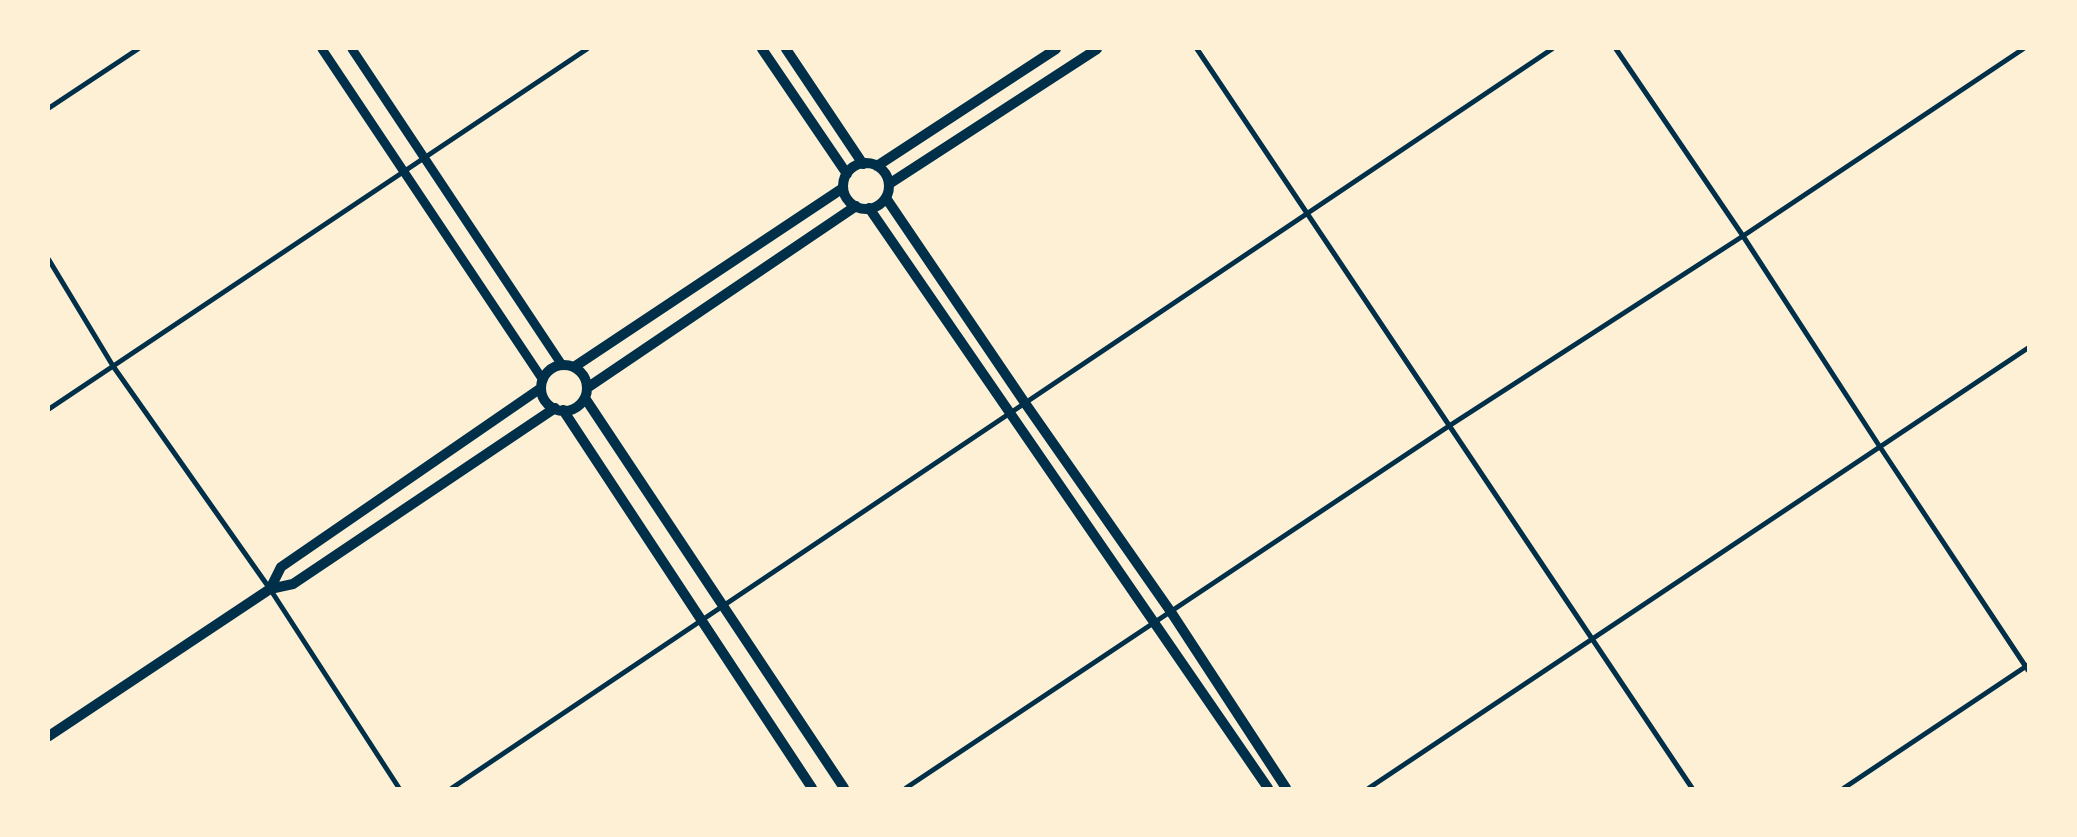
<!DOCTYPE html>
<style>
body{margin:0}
#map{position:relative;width:2077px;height:837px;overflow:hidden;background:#fdf0d5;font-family:Commissioner,sans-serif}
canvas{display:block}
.frame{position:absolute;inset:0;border:50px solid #fdf0d5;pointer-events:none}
</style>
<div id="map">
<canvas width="2077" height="837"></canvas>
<div class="frame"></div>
</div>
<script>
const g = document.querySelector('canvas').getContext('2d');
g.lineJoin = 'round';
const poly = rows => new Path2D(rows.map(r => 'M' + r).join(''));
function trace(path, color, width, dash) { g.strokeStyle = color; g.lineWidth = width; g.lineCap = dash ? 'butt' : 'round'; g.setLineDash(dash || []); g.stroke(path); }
trace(poly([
 [1197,49,1692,788],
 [1616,49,1743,236,1880,447,2028,670],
 [49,108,138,49],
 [49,260,113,366,270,589,399,788],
 [49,409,587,49],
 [452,788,1552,49],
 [906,788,1449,426,1743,236,2023,49],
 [1369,788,2028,348],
 [1844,788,2028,665]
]), '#003049', 5);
trace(poly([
 [322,49,543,380],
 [352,49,562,365]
]), '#003049', 9);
trace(poly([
 [762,49,847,174],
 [786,49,863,164],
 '843 186a23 23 0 1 1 46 0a23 23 0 1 1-46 0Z',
 [877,166,1056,49],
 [889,184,1097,49],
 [886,198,1025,403,1171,612,1286,788],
 [869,208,1268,788],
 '541 388a23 23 0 1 1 46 0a23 23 0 1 1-46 0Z',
 [574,367,843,188],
 [587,388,856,206],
 [585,398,844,788],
 [563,410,812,788],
 [270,589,281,567,541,388],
 [49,736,270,589,293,584,555,408]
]), '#003049', 10);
</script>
